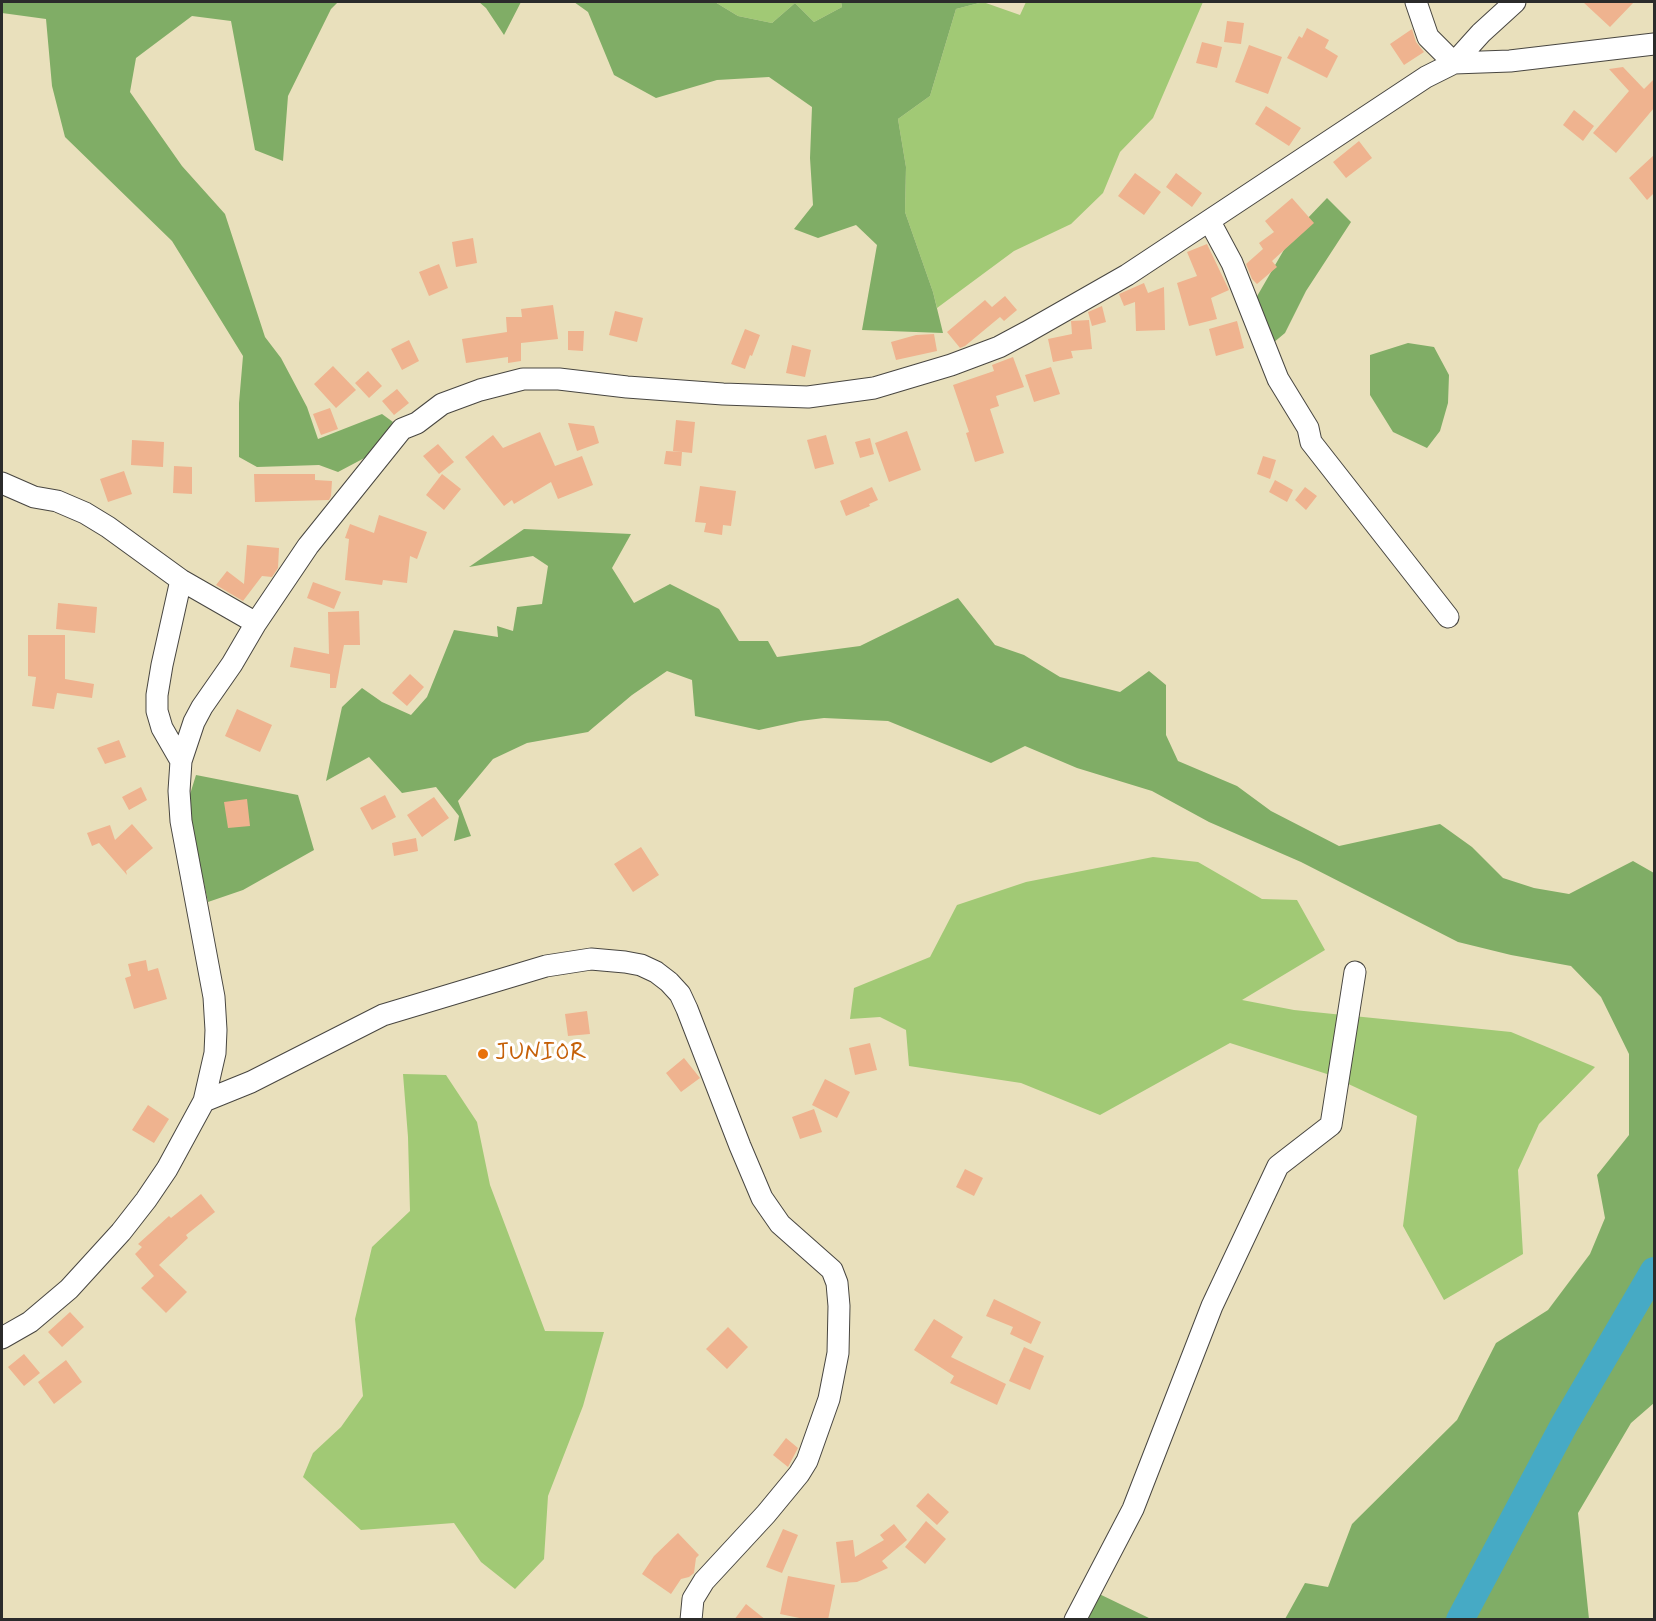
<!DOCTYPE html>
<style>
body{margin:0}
#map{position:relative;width:1656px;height:1621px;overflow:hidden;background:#e9e0bc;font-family:Mynerve,sans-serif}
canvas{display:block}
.frame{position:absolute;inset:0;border:3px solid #2b2b2b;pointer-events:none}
</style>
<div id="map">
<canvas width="1656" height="1621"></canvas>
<div class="frame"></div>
</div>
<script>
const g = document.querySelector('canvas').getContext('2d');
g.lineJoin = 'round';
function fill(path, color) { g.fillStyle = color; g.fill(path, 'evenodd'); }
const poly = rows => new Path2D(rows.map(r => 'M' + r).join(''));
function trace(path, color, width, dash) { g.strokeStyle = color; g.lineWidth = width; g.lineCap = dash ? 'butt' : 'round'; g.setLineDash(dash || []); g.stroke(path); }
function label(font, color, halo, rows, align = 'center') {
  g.font = font + ' Mynerve,sans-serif'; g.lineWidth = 6; g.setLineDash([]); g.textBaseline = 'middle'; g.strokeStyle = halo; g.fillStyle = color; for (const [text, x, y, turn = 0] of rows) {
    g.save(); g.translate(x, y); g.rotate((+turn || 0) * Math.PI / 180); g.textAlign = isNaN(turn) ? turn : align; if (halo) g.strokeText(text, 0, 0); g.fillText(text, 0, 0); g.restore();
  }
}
fill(poly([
 [715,2,841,2,842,7,814,22,795,3,772,23,738,16],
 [983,2,1020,15,1026,2,1203,2,1153,118,1120,152,1103,193,1071,224,1014,251,937,308,933,292,905,212,906,167,898,119,930,96,956,9],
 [1153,857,1198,862,1262,899,1297,900,1325,950,1242,1000,1294,1010,1511,1032,1595,1067,1539,1124,1518,1170,1523,1254,1444,1300,1403,1226,1417,1116,1327,1074,1230,1043,1100,1115,1021,1083,909,1066,906,1030,880,1017,850,1019,854,988,930,957,957,905,1026,882],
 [403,1074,446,1075,477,1122,490,1185,545,1331,604,1332,583,1406,548,1496,544,1559,515,1589,481,1562,454,1523,361,1530,303,1477,313,1453,341,1427,363,1396,355,1319,372,1247,410,1211,408,1137]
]), '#a1c975');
fill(poly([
 [2,2,338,2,331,9,288,96,283,161,255,150,231,21,192,16,136,58,130,92,182,166,225,214,265,337,281,358,307,407,318,439,382,414,393,422,372,454,338,472,319,465,257,467,239,457,239,403,243,356,172,241,65,137,52,86,46,19,2,13],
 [479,2,521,2,504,35,486,8],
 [574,2,715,2,738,16,772,23,795,3,814,22,842,7,841,2,983,2,956,9,930,96,898,119,906,167,905,212,933,292,943,333,862,330,877,245,856,225,818,238,794,229,813,205,810,158,812,107,769,77,717,80,656,98,614,75,588,12],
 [1327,198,1351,222,1306,291,1285,333,1267,348,1245,317,1285,248,1305,221],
 [1408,343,1434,347,1449,375,1448,403,1440,431,1427,448,1393,432,1370,395,1370,355],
 [524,529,631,534,612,568,634,603,670,584,719,609,739,641,768,641,777,657,860,646,958,598,995,645,1024,655,1060,677,1120,692,1149,671,1166,685,1166,735,1178,761,1237,786,1271,811,1339,846,1440,824,1472,847,1503,878,1534,888,1569,894,1633,861,1654,873,1654,1403,1631,1423,1578,1513,1589,1619,1285,1619,1305,1583,1328,1587,1352,1524,1457,1420,1496,1343,1548,1310,1590,1254,1605,1218,1597,1175,1629,1135,1629,1054,1601,997,1571,966,1511,955,1458,942,1301,862,1209,822,1152,791,1077,768,1025,746,991,763,888,721,824,718,800,721,759,730,695,716,692,680,667,671,632,695,588,732,527,743,493,759,458,801,471,836,454,841,459,816,436,787,402,793,369,757,326,781,342,707,362,688,382,702,411,715,427,697,454,630,498,637,497,626,513,631,517,607,542,604,548,566,533,556,469,567],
 [196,775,298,795,314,850,243,890,208,902,187,804],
 [1091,1590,1151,1619,1085,1620]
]), '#80ad66');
trace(poly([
 [1460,1620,1564,1425,1654,1271]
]), '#46aac5', 28);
fill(poly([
 [1583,2,1634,2,1610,27],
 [1227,21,1244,23,1241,44,1224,42],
 [1307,28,1329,40,1325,48,1338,56,1327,78,1287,58,1299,36,1302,38],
 [1412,29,1416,42,1424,52,1404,65,1390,44],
 [1202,42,1222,47,1217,68,1196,63],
 [1249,45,1282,57,1268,94,1235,82],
 [1623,67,1644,89,1654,79,1654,108,1616,153,1593,133,1629,91,1609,69],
 [1266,106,1301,128,1289,146,1255,124],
 [1574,110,1594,126,1583,141,1563,125],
 [1359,141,1372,158,1346,178,1333,162],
 [1654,155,1654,193,1647,200,1629,178],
 [1135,173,1161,192,1144,215,1118,196],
 [1176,173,1202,193,1192,207,1166,187],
 [1292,198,1314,223,1272,261,1277,267,1257,284,1252,279,1246,264,1263,249,1259,243,1274,232,1265,221],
 [473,238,477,263,456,267,452,242],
 [1207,244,1229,290,1211,298,1217,319,1189,326,1177,283,1197,276,1187,252],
 [439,264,448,288,429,296,419,272],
 [1144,283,1148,293,1164,287,1165,330,1136,331,1135,302,1124,306,1119,294],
 [1005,296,1017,310,1004,321,1000,317,965,346,960,348,947,332,985,300,992,307],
 [553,305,558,339,521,343,521,361,508,363,508,357,466,363,462,339,507,332,506,317,522,317,521,309],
 [1102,306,1106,322,1092,326,1088,312],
 [615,311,643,318,637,342,609,335],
 [1089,320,1092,349,1071,351,1073,358,1053,362,1048,339,1072,334,1071,321],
 [1237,321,1244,348,1216,356,1209,329],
 [745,329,760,335,752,356,750,355,745,369,731,364],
 [568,331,584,331,583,351,568,350],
 [934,334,937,351,896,360,891,342,916,335],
 [409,340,419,361,402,370,391,349],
 [792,345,811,350,805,377,786,373],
 [1013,357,1024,387,996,396,999,406,990,409,1004,453,975,462,966,433,969,432,953,385,994,371,992,365],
 [333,366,356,390,336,408,314,384],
 [1051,367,1060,394,1034,402,1025,375],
 [368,371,382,386,369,398,355,383],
 [397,389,409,403,394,415,382,401],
 [330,408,338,429,321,435,313,414],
 [676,420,695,422,692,453,673,451],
 [568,423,594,426,599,443,577,451],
 [907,431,921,470,889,482,875,443],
 [540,432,555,466,582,456,593,485,558,499,551,482,514,504,512,500,504,506,465,457,493,435,503,448],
 [826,435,834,464,815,469,807,440],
 [870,438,874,454,860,458,855,442],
 [132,440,164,442,163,467,131,465],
 [438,444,454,462,439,474,423,456],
 [666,451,682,452,681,466,664,464],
 [1263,456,1276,460,1270,479,1257,474],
 [174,466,192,467,192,494,173,493],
 [124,471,132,494,108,502,100,479],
 [254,474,315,474,315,480,332,481,331,496,329,500,255,502],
 [442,474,461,489,444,510,426,495],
 [1275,480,1293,490,1287,502,1269,492],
 [700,486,736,491,731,526,723,525,722,535,704,532,706,523,695,522],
 [872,487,878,500,869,504,870,506,846,516,840,501],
 [1305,487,1317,496,1306,510,1295,500],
 [379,515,427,532,417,559,410,556,407,583,383,580,382,585,345,580,349,539,345,538,350,524,374,533],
 [247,545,279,548,278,568,272,577,262,576,243,601,216,585,227,571,244,584],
 [313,582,341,592,334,609,307,598],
 [58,603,97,607,95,633,56,629],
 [359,611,360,645,344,645,336,688,330,688,330,674,290,667,294,647,329,654,328,612],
 [28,635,65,635,65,679,94,684,92,698,57,693,54,709,32,706,36,677,28,676],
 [410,674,424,687,407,706,392,693],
 [237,709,272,725,260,752,225,736],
 [119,740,126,757,105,764,97,748],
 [141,787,147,800,129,810,122,797],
 [385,795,396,817,372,830,360,808],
 [434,797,449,818,422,837,407,815],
 [247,799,250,826,228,828,224,802],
 [132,824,153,848,126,871,127,875,99,843,92,846,87,833,110,825,115,840],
 [416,838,418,851,394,856,392,843],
 [641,847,659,875,633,892,614,864],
 [146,960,148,971,158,968,167,999,134,1009,125,978,131,976,128,964],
 [587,1011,590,1034,568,1036,565,1014],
 [870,1043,877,1070,855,1075,849,1048],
 [684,1058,700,1078,681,1092,666,1073],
 [825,1079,850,1092,837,1118,812,1105],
 [148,1105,169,1119,154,1143,132,1130],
 [814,1109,822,1132,800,1139,792,1117],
 [965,1169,983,1178,974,1196,956,1187],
 [201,1194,215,1212,186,1235,188,1238,159,1265,187,1292,166,1313,141,1288,154,1276,135,1254,142,1247,138,1244,169,1216,171,1218],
 [994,1299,1041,1322,1031,1344,1010,1334,1013,1327,986,1316],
 [70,1312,84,1327,62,1347,48,1332],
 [934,1319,963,1337,951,1357,1006,1384,997,1405,950,1383,954,1376,914,1350],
 [728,1327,748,1347,727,1369,706,1349],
 [1024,1347,1044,1356,1030,1390,1009,1381],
 [24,1354,40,1373,24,1386,8,1367],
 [66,1360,82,1382,54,1404,38,1382],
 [786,1438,798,1448,788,1467,773,1455],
 [928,1493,949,1512,937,1525,916,1506],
 [926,1521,946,1539,925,1564,905,1547],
 [894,1524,907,1540,882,1561,888,1568,857,1582,841,1583,836,1542,853,1540,855,1557,884,1540,880,1535],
 [783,1529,798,1535,782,1573,766,1567],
 [678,1533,699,1555,696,1558,694,1573,689,1577,681,1579,671,1594,642,1574,654,1556],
 [788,1576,835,1585,828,1620,809,1620,780,1614],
 [746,1604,766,1620,734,1620]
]), '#efb38f');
const minor = poly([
 [1416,2,1428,37,1454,63,1481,33,1515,2],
 [1210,222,1232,263,1278,379,1308,428,1311,442,1448,617],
 [2,483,34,497,57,501,85,513,108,527,181,580,256,623],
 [181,580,162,665,157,695,157,711,162,728,181,761],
 [204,1101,251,1082,383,1015,546,966,591,959,625,962,641,965,656,972,669,982,680,994,687,1009,740,1146,762,1198,780,1224,832,1270,837,1283,839,1306,838,1353,829,1399,807,1461,799,1474,766,1514,704,1581,693,1599,691,1620],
 [2,1338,30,1322,69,1289,121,1232,146,1200,167,1169,204,1101,215,1053,216,1030,214,997,181,821,179,791,181,761,194,722,202,707,232,664,256,623,308,546,402,429,417,423,442,404,480,390,523,379,559,379,627,387,723,394,808,397,874,388,951,365,999,347,1027,332,1127,275,1426,77,1454,63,1510,61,1654,44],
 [1075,1620,1133,1509,1212,1306,1278,1166,1331,1125,1355,972]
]);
trace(minor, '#484641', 23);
trace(minor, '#fff', 21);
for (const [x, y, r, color] of [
 [483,1054,6,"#e8710a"]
]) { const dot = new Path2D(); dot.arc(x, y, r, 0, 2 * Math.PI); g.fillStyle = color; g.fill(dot); trace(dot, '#fff', 2); }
label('24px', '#c56008', '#fff', [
 ["JUNIOR",495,1054]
], 'left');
</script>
